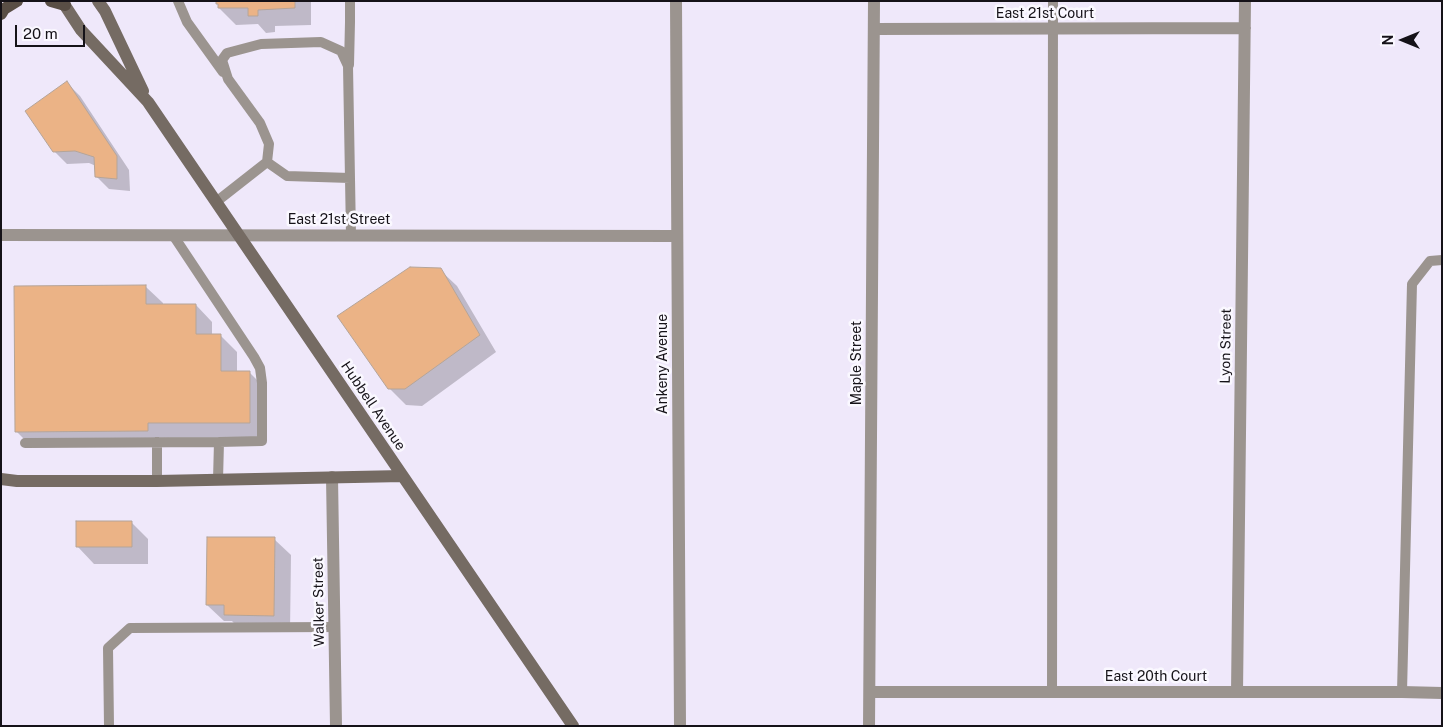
<!DOCTYPE html>
<style>
body{margin:0}
#map{position:relative;width:1443px;height:727px;overflow:hidden;background:#efe8fa;font-family:"Public Sans",sans-serif}
canvas{display:block}
.frame{position:absolute;inset:0;border:2px solid #151218;pointer-events:none}
.north{position:absolute;left:1378px;top:15px;width:50px;height:50px;-webkit-text-stroke:4px #faf8ff;paint-order:stroke;rotate:270deg;font-size:14px;font-weight:700;line-height:20px;text-align:center;color:#151218}
.north::after{content:'';display:block;margin:auto;width:18px;height:22px;background:#151218;clip-path:polygon(50% 0,100% 100%,50% 72%,0 100%)}
.scale{position:absolute;left:15px;top:25px;width:70px;height:22px;box-sizing:border-box;border:2px solid #151218;border-top:0;padding-left:6px;font-size:15px;line-height:18px;white-space:nowrap;color:#151218;-webkit-text-stroke:4px #faf8ff;paint-order:stroke}
</style>
<div id="map">
<canvas width="1443" height="727"></canvas>
<div class="frame"></div>
<div class="north">N</div>
<div class="scale">20 m</div>
</div>
<script>
const g = document.querySelector('canvas').getContext('2d');
g.lineJoin = 'round';
function fill(path, color) { g.fillStyle = color; g.fill(path, 'evenodd'); }
const poly = rows => new Path2D(rows.map(r => 'M' + r).join(''));
function trace(path, color, width, dash) { g.strokeStyle = color; g.lineWidth = width; g.lineCap = dash ? 'butt' : 'round'; g.setLineDash(dash || []); g.stroke(path); }
function label(font, color, halo, rows, align = 'center') {
  g.font = font + ' "Public Sans",sans-serif'; g.lineWidth = 5; g.setLineDash([]); g.textBaseline = 'middle'; g.strokeStyle = halo; g.fillStyle = color; for (const [text, x, y, turn = 0] of rows) {
    g.save(); g.translate(x, y); g.rotate((+turn || 0) * Math.PI / 180); g.textAlign = isNaN(turn) ? turn : align; if (halo) g.strokeText(text, 0, 0); g.fillText(text, 0, 0); g.restore();
  }
}
fill(poly([
 [217,1,311,1,311,25,275,26,275,32,266,33,258,24,236,25,219,8],
 [67,83,80,96,129,170,130,191,109,189,96,176,96,166,89,163,67,164,54,151],
 [440,270,457,286,496,352,422,406,406,405,389,388],
 [146,287,163,303,163,306,196,305,212,322,212,335,220,335,237,352,237,372,249,372,266,389,266,439,33,448,16,431],
 [131,522,148,539,148,564,94,564,78,547],
 [274,539,291,555,290,632,242,632,232,621,224,621,207,605]
]), '#0003');
const building = poly([
 [216,1,295,1,295,8,258,10,258,16,248,16,248,8,218,8,218,4,216,4,216,1],
 [67,81,117,156,117,179,95,177,94,157,75,151,53,152,25,111,67,81],
 [410,267,441,268,480,335,405,389,388,389,337,316,410,267],
 [146,285,146,304,196,304,196,334,221,334,221,371,250,371,250,423,148,423,148,431,15,432,14,286,146,285],
 [76,521,132,521,132,547,76,547,76,521],
 [207,537,275,537,274,616,224,615,224,605,206,605,207,537]
]);
fill(building, '#ebb386');
trace(building, '#b4a499', 1);
trace(poly([
 [178,1,187,22,223,72],
 [349,65,350,22,350,1],
 [267,162,287,176,350,178],
 [216,202,267,162,269,144,260,123,228,79,222,60,227,53,261,44,321,42,341,51,348,66,351,235],
 [173,235,254,357,260,368,262,383,262,441,219,442,218,480],
 [157,442,157,481],
 [25,443,219,442],
 [1052,692,1053,1],
 [1402,692,1412,284,1430,261,1442,260],
 [109,726,108,648,130,628,334,627]
]), '#9b948f', 10);
trace(poly([
 [676,1,680,726],
 [874,29,1245,28],
 [1,235,677,236],
 [332,477,336,726],
 [870,692,1402,692,1442,693],
 [1237,692,1245,1],
 [869,726,874,1]
]), '#9b948f', 12);
trace(poly([
 [62,1,81,30,148,102,573,726],
 [98,1,105,11,143,91],
 [1,479,17,481,157,481,403,476]
]), '#756b63', 12);
trace(poly([
 [51,1,65,5],
 [1,14,4,9,17,1]
]), '#594e45', 12);
label('14px', '#151218', '#faf8ff', [
 ["East 21st Court",1045,14],
 ["East 21st Street",339,220],
 ["Lyon Street",1226,346,-89],
 ["Maple Street",857,363,-90],
 ["Ankeny Avenue",663,364,-90],
 ["Hubbell Avenue",373,406,56],
 ["Walker Street",319,602,-91],
 ["East 20th Court",1156,677]
]);
</script>
